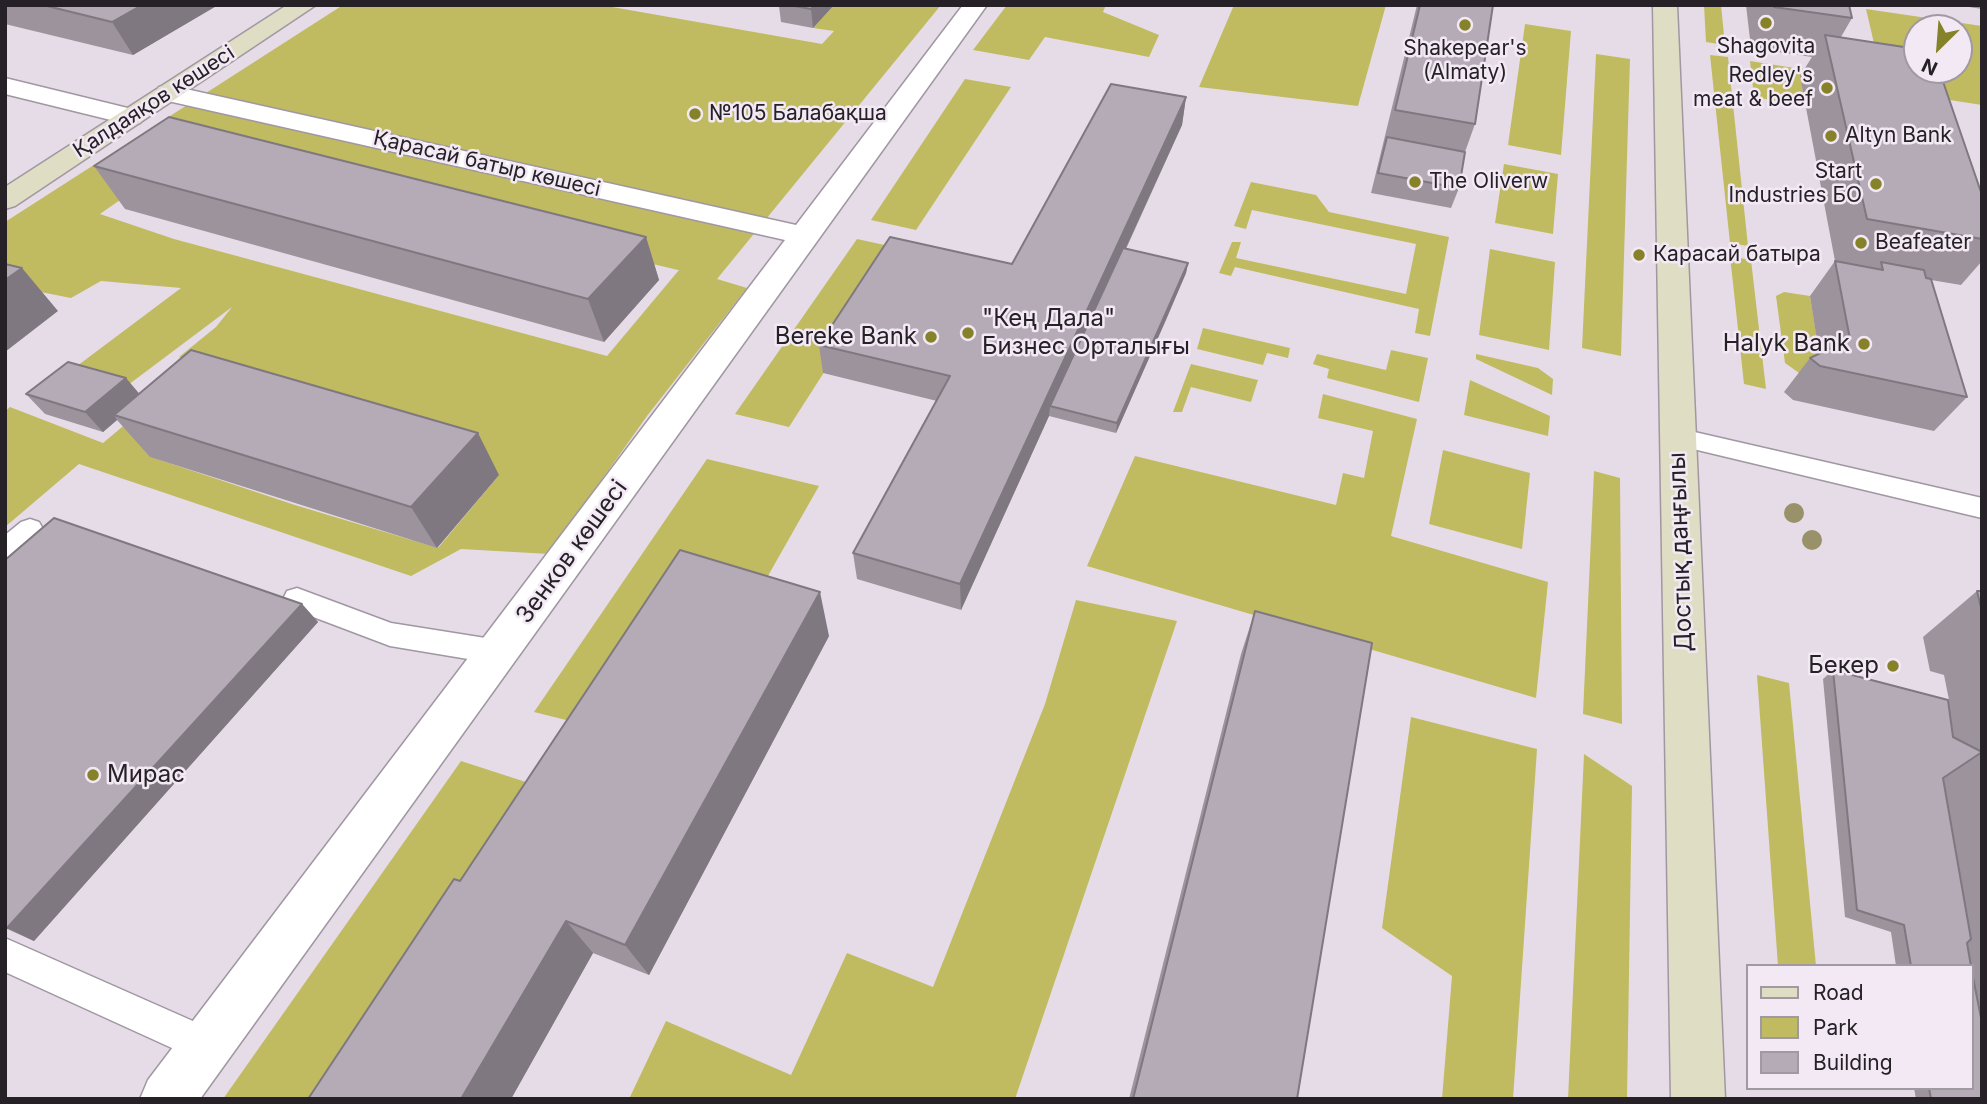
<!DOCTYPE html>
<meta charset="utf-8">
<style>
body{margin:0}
#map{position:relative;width:1987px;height:1104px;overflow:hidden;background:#e6dce8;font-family:Inter,sans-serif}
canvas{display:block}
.frame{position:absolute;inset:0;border:7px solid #252126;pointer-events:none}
.legend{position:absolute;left:1746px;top:964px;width:228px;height:126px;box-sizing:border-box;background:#f3e9f5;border:2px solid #a199a2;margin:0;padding:9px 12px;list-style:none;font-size:21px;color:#252126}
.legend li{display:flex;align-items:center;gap:14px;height:35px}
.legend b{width:35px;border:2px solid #a199a2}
.north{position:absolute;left:1903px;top:14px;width:70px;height:70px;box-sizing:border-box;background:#f3e9f5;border:2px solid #a199a2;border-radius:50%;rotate:205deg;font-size:19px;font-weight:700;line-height:28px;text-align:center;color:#252126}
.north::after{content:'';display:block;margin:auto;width:24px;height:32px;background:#86822a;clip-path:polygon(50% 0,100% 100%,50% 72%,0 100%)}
</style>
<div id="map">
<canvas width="1987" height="1104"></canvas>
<div class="frame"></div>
<ul class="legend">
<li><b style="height:9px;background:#dfddc4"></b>Road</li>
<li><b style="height:19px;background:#c0bb60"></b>Park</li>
<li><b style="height:19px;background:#b5abb7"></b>Building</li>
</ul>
<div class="north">N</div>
</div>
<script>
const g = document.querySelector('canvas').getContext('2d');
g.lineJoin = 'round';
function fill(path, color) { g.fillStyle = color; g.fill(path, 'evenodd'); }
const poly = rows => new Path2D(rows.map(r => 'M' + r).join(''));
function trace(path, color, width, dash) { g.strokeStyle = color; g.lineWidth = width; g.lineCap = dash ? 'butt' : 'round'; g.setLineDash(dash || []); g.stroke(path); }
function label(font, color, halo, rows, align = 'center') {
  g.font = font + ' Inter,sans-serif'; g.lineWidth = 5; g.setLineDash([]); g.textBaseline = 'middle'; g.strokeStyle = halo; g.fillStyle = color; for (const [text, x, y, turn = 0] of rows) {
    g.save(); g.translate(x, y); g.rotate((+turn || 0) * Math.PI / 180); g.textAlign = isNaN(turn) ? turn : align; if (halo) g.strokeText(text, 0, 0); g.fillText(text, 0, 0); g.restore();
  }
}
fill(poly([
 [343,5,601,5,822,44,834,31,813,28,834,5,941,5,717,279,747,288,647,416,549,554,461,549,411,576,79,464,5,527,5,411,10,407,103,443,159,396,221,371,179,357,216,327,232,307,120,391,65,375,181,288,101,281,71,298,5,285,5,222],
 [187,153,678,270,679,270,607,356,174,239,100,214],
 [151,457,499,475,438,548,295,505],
 [1007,5,1106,5,1103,12,1159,35,1149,57,1045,37,1029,60,973,50],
 [1234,5,1386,5,1358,106,1199,87],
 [1704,5,1721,5,1725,45,1706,42],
 [1866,9,1982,26,1982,105,1801,77,1805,106,1754,97,1750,61,1883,82],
 [1917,28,1959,28,1959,70,1917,70],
 [1525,24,1571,31,1561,155,1508,145],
 [1596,54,1630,59,1621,356,1582,348],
 [1710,55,1728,57,1748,246,1730,243],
 [965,79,1011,87,916,230,871,220],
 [1504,164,1558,174,1553,234,1495,223],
 [1251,182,1316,195,1329,212,1449,237,1430,336,1415,333,1419,309,1235,267,1231,276,1219,273,1232,242,1241,242,1236,258,1406,294,1416,244,1252,210,1246,229,1234,226],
 [857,239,903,249,789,427,735,414],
 [1490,249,1555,262,1549,350,1479,335],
 [1730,256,1751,260,1766,389,1744,384],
 [1784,292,1810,296,1823,374,1809,380,1785,363,1776,296],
 [1203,328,1290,348,1288,358,1267,353,1263,365,1197,349],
 [1391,350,1428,358,1419,402,1327,378,1329,369,1313,364,1317,354,1386,370],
 [1476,354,1538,368,1553,379,1552,395,1476,359],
 [1191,364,1258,380,1251,402,1191,387,1182,412,1173,412],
 [1470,380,1550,416,1548,436,1464,415],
 [1323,394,1417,419,1391,536,1548,582,1536,698,1087,566,1135,456,1336,505,1343,473,1364,478,1373,431,1318,418],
 [1443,450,1530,473,1522,549,1429,524],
 [707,459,819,486,748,611,610,731,534,712],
 [1594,471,1620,478,1622,724,1583,714],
 [1076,600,1177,621,1015,1099,629,1099,666,1021,791,1075,847,953,933,987,1045,704],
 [1757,675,1789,683,1816,966,1778,966],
 [1411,717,1537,749,1513,1099,1442,1099,1452,976,1382,928],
 [1584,754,1632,786,1627,1099,1568,1099],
 [461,761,569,796,370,1099,223,1099]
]), '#c0bb60');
const lane = poly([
 [1677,428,1982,498,1982,518,1668,443,1665,437,1668,431,1677,428],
 [30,519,39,522,43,529,39,536,14,558,5,561,5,535,21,522,30,519],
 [297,588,391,623,498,640,508,644,512,652,508,660,498,664,390,646,287,607,283,599,287,591,297,588],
 [5,938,220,1033,225,1046,220,1059,207,1064,5,972,5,938]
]);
const street = poly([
 [963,5,987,5,200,1099,140,1099,148,1080,785,240,168,101,159,99,155,93,159,87,168,85,796,225,963,5],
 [5,78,140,111,144,117,140,123,131,125,5,94,5,78]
]);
const secondary = poly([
 [287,5,316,5,15,206,5,209,5,187,287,5],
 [1653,5,1677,5,1725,1099,1671,1099,1653,5]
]);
trace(lane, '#a097a2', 3);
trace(street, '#a097a2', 3);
trace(secondary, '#a097a2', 3);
fill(lane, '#fff');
fill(street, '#fff');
fill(secondary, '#dfddc4');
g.fillStyle = '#98916a';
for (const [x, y] of [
 [1794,513],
 [1812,540]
]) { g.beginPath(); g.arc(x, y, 10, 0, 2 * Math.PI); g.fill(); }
fill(poly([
 [5,5,218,5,133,55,5,24],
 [775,5,834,5,813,28,781,22,779,6],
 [1417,5,1493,5,1475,124,1465,152,1459,188,1451,208,1371,193],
 [1746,5,1849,5,1852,18,1841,37,1982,195,1982,261,1961,285,1931,280,1967,397,1934,431,1793,400,1784,392,1810,358,1819,353,1810,296,1835,261,1800,76,1812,57,1751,48],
 [1956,5,1982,5,1982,9],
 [1186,97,1182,125,1126,249,1188,263,1186,273,1116,433,1049,416,961,610,857,579,853,553,937,401,823,373,819,345,1012,264],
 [94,166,646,237,659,280,604,342,125,209],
 [139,393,499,475,437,548,150,457,117,420,103,432,45,414,26,394],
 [5,560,302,604,318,622,34,941,5,928],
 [1977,591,1982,591,1982,1099,1916,1099,1914,1088,1971,1088,1971,966,1896,966,1891,932,1845,917,1823,679,1833,670,1948,700,1949,700,1944,675,1930,671,1923,637],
 [1255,611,1297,1099,1129,1099,1241,654],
 [829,636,649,975,593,953,511,1099,308,1099,460,881]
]), '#9c939d');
fill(poly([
 [142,5,218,5,133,55,112,22],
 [814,5,834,5,813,28,811,9],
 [1186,97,1182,125,1053,407,1050,406,1049,416,961,610,960,584],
 [646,237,659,280,604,342,588,299],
 [1188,263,1186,273,1166,320,1116,433,1117,423],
 [22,268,58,311,5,352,5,280],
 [126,378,143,398,114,415,117,420,103,432,85,412],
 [478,433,499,475,437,548,411,507],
 [820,592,829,636,649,975,625,945],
 [302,604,318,622,34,941,7,928],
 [566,921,593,953,511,1099,461,1099]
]), '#7f7880');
const building = poly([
 [43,5,142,5,112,22,43,5],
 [789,5,814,5,811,9,789,5],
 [1420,5,1493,5,1475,124,1395,110,1420,5],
 [1774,5,1849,5,1852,18,1774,7,1774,5],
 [1825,35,1917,49,1917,70,1939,70,1982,195,1982,239,1867,219,1825,35],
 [1111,84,1186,97,960,584,853,553,950,376,819,345,890,237,1012,264,1111,84],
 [169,117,646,237,588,299,94,166,169,117],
 [1387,137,1465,152,1459,188,1378,173,1387,137],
 [1123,248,1188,263,1117,423,1050,406,1123,248],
 [1835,261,1883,270,1881,262,1924,270,1926,278,1931,279,1967,397,1820,366,1810,358,1850,339,1835,261],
 [5,264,22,268,5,280,5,264],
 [191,350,478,433,411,507,114,415,191,350],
 [68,362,126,378,85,412,26,394,68,362],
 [54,518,302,604,7,928,5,927,5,560,54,518],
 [680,550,820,592,625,945,566,921,461,1099,308,1099,454,879,460,881,680,550],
 [1977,591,1982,591,1982,612,1977,591],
 [1255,611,1372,643,1297,1099,1133,1099,1255,611],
 [1833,670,1948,700,1953,737,1982,752,1943,778,1971,939,1967,943,1971,966,1911,966,1904,925,1857,910,1833,670],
 [1971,967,1982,1023,1982,1099,1931,1099,1929,1088,1971,1088,1971,967]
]);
fill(building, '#b5abb7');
trace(building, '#7f7880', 2);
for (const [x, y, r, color] of [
 [1766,23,7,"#86822a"],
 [1465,25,7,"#86822a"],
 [1827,88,7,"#86822a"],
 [695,114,7,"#86822a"],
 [1831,136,7,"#86822a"],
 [1415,182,7,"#86822a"],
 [1876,184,7,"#86822a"],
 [1861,243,7,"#86822a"],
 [1639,255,7,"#86822a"],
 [968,333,7,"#86822a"],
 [931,337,7,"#86822a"],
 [1864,344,7,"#86822a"],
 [1893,666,7,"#86822a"],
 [93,775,7,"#86822a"]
]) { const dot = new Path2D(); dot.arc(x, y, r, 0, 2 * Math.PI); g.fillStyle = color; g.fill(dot); trace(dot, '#f3e9f5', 2.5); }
label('21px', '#252126', '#f3e9f5', [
 ["Shagovita",1766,47,"center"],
 ["Shakepear's",1465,49,"center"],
 ["(Almaty)",1465,73,"center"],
 ["Redley's",1813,76,"right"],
 ["meat & beef",1813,100,"right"],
 ["№105 Балабақша",709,114],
 ["Altyn Bank",1845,136],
 ["Start",1862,172,"right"],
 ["Industries БО",1862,196,"right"],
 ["The Oliverw",1429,182],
 ["Beafeater",1875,243],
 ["Карасай батыра",1653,255]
], 'left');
label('21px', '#252126', '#f3e9f5', [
 ["Қалдаяқов көшесі",154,102,-33],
 ["Қарасай батыр көшесі",487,164,13]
]);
label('24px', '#252126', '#f3e9f5', [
 ["\"Кең Дала\"",982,319,"left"],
 ["Бизнес Орталығы",982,347,"left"],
 ["Bereke Bank",917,337],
 ["Halyk Bank",1850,344],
 ["Бекер",1879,666],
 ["Мирас",107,775,"left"]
], 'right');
label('24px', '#252126', '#f3e9f5', [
 ["Зенков көшесі",572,552,-54],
 ["Достық даңғылы",1681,552,-92]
]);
</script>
